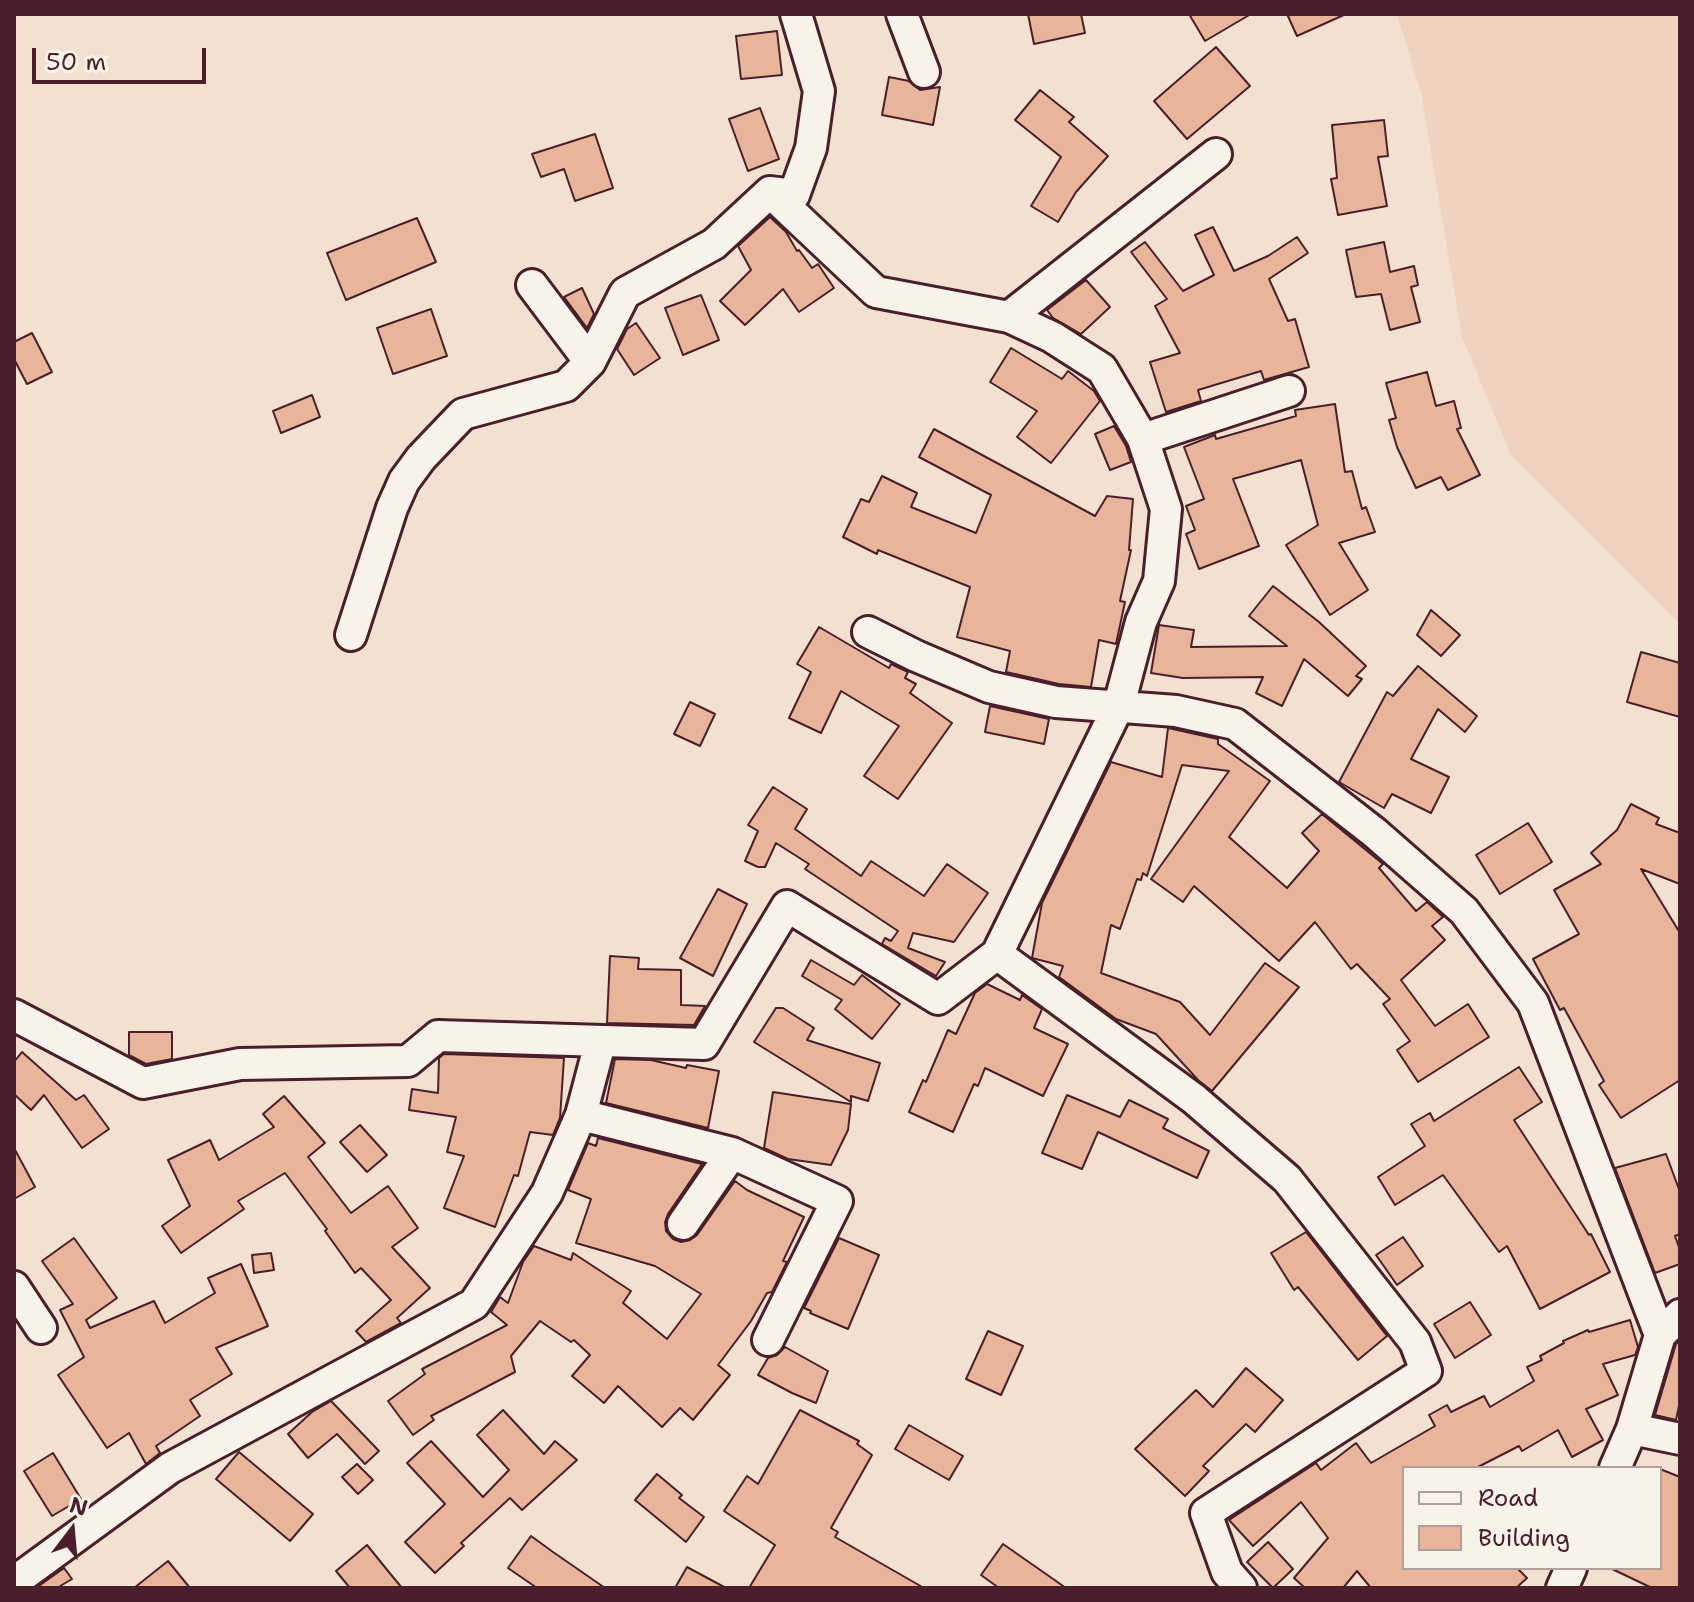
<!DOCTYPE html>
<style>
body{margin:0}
#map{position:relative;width:1694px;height:1602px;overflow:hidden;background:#f2e0d1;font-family:"Shantell Sans",sans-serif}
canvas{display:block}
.frame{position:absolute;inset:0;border:16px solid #4a1f2b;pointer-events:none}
.legend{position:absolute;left:1402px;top:1466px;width:260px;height:104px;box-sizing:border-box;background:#f7f3e8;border:2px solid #b29e9c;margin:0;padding:10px 14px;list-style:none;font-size:24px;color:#4a1f2b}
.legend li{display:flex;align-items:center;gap:16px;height:40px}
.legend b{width:40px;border:2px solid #b29e9c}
.north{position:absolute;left:32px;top:1490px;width:80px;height:80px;-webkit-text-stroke:6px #f7f3e8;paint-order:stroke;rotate:16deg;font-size:22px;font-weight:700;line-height:32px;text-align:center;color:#4a1f2b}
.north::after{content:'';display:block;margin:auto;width:28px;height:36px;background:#4a1f2b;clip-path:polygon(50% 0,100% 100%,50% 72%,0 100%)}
.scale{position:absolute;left:32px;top:48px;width:174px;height:36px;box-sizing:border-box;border:4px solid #4a1f2b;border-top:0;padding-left:10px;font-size:24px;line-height:28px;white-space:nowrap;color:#4a1f2b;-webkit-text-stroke:6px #f7f3e8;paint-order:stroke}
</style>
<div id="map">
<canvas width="1694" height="1602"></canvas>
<div class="frame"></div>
<ul class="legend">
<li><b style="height:10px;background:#f7f3e8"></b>Road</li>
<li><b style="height:22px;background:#e8b59a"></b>Building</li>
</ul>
<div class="north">N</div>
<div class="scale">50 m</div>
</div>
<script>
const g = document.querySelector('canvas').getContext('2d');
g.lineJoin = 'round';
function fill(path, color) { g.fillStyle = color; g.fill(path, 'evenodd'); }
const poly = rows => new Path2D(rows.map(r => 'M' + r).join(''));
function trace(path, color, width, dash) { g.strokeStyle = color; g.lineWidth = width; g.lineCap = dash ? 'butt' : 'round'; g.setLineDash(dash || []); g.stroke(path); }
fill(poly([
 [1397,14,1680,14,1680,624,1511,455,1462,337,1421,93]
]), '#efd3c0');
const building = poly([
 [1028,14,1081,14,1085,33,1034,44,1028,14],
 [1189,14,1251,14,1205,41,1189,14],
 [1287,14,1346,14,1297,36,1287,14],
 [777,31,782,75,741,79,736,36,777,31],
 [1216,47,1250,86,1187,139,1154,101,1216,47],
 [889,77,909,81,920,90,940,87,933,125,882,115,889,77],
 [1040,90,1074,117,1069,122,1108,156,1076,192,1058,222,1031,206,1061,157,1015,120,1040,90],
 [760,108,779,159,748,171,729,119,760,108],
 [1384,120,1388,156,1378,157,1387,206,1338,215,1331,179,1337,178,1332,125,1384,120],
 [595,134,613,188,575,201,564,169,541,177,532,154,595,134],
 [770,217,786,232,797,251,799,250,812,268,818,264,834,288,799,312,783,289,745,325,720,301,751,270,738,246,770,217],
 [417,218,436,262,346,300,327,253,417,218],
 [1213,227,1234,271,1268,256,1297,237,1308,253,1269,279,1288,321,1295,319,1309,367,1264,380,1261,371,1198,390,1201,401,1166,412,1150,362,1180,353,1155,306,1167,299,1131,252,1145,242,1183,291,1214,275,1195,235,1213,227],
 [1384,242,1390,272,1414,266,1418,285,1411,287,1420,322,1390,330,1381,294,1356,297,1346,250,1384,242],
 [1086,280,1110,307,1081,334,1053,318,1047,310,1086,280],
 [582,288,594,314,587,328,564,297,582,288],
 [701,295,719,340,683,355,665,308,701,295],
 [431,309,447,356,393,374,377,328,431,309],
 [636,323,660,358,634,375,617,349,627,329,636,323],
 [32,333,52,372,27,384,14,359,14,342,32,333],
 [1011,348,1062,379,1068,371,1094,391,1100,401,1051,463,1017,437,1037,411,990,382,1011,348],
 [1427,372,1436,406,1454,401,1461,428,1457,429,1480,475,1448,490,1441,477,1416,488,1397,447,1389,420,1396,418,1386,383,1427,372],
 [312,395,320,417,281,433,273,411,312,395],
 [1335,404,1345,472,1352,471,1362,509,1366,507,1375,532,1339,543,1368,590,1330,615,1286,545,1318,525,1301,460,1233,479,1259,546,1199,569,1186,534,1195,530,1186,506,1204,499,1184,447,1215,435,1216,439,1296,416,1295,410,1335,404],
 [1114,426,1126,446,1131,462,1110,470,1095,434,1114,426],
 [934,429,1095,516,1107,496,1133,499,1129,550,1131,550,1120,601,1125,602,1116,644,1099,640,1091,687,1059,684,1006,672,1010,651,957,637,970,587,878,550,877,554,843,537,861,499,869,502,882,476,917,493,911,507,976,533,991,495,919,457,934,429],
 [1273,586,1319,622,1366,666,1356,676,1362,679,1348,696,1304,659,1282,706,1256,693,1263,677,1183,678,1151,673,1159,625,1194,630,1191,647,1287,646,1249,616,1273,586],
 [1431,610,1460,635,1441,656,1417,635,1431,610],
 [819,627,889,668,891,664,908,672,905,678,916,684,910,693,952,723,898,799,864,776,899,726,841,691,821,733,789,718,811,672,797,664,819,627],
 [1641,652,1680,663,1680,717,1627,702,1641,652],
 [1418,666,1477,716,1465,732,1438,709,1411,759,1449,777,1431,813,1392,794,1384,808,1339,782,1387,692,1393,696,1418,666],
 [690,702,715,714,700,746,674,734,690,702],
 [990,706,1049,719,1044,744,985,732,990,706],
 [1168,728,1218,739,1218,744,1270,781,1229,837,1287,888,1319,851,1302,833,1322,814,1383,864,1379,868,1416,911,1427,902,1443,917,1432,926,1445,940,1401,980,1435,1026,1468,1004,1489,1037,1418,1082,1397,1050,1410,1041,1383,1004,1390,999,1357,964,1351,969,1315,922,1279,961,1194,886,1183,902,1151,879,1229,771,1182,765,1147,876,1143,873,1141,880,1137,879,1120,929,1111,925,1101,973,1180,1002,1210,1035,1265,963,1299,987,1212,1091,1198,1080,1156,1034,1116,1019,1059,977,1063,966,1032,958,1042,903,1111,762,1162,777,1168,728],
 [773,787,807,809,795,829,861,876,871,861,924,896,947,864,988,893,954,942,913,933,908,948,945,962,936,976,882,944,885,938,891,941,898,931,805,869,809,864,776,843,765,867,758,867,745,861,758,831,748,825,773,787],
 [1631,804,1659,818,1656,824,1680,833,1680,884,1641,869,1680,933,1680,1080,1621,1118,1599,1085,1604,1081,1564,1008,1560,1010,1533,959,1579,934,1554,890,1601,864,1591,853,1617,830,1631,804],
 [1528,823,1552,862,1500,894,1476,855,1528,823],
 [718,889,747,904,713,976,680,958,718,889],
 [610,956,639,958,638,969,681,970,681,1005,705,1006,694,1025,607,1023,610,956],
 [811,960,854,985,862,975,900,1004,872,1039,835,1009,842,1000,802,976,811,960],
 [987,984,1020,1000,1022,995,1042,1009,1034,1028,1068,1044,1043,1096,985,1068,978,1086,974,1084,953,1132,909,1112,923,1080,926,1082,948,1030,956,1034,975,993,987,984],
 [776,1008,783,1008,814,1028,807,1040,880,1063,868,1101,851,1096,851,1102,754,1042,776,1008],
 [129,1032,172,1032,172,1059,146,1064,129,1055,129,1032],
 [22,1052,76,1100,84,1095,109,1129,82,1148,44,1095,31,1110,14,1094,14,1062,22,1052],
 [444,1054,564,1058,560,1118,553,1135,530,1132,518,1176,514,1175,495,1227,444,1208,464,1156,447,1152,456,1117,409,1110,412,1089,438,1093,439,1058,444,1054],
 [615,1059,651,1060,686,1068,687,1065,719,1071,708,1128,606,1103,615,1059],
 [1519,1067,1542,1102,1514,1120,1589,1235,1591,1234,1610,1272,1540,1309,1507,1246,1499,1252,1443,1175,1395,1205,1378,1177,1425,1146,1411,1124,1430,1113,1434,1121,1519,1067],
 [773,1092,851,1104,848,1130,831,1165,788,1159,764,1148,773,1092],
 [1067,1095,1120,1117,1129,1100,1168,1119,1163,1128,1209,1151,1197,1178,1098,1132,1082,1169,1042,1153,1067,1095],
 [284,1096,325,1143,308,1157,351,1213,388,1186,418,1228,392,1247,430,1288,397,1318,401,1323,366,1342,356,1331,391,1300,361,1268,355,1273,325,1231,327,1229,285,1173,238,1201,244,1209,181,1253,162,1226,190,1206,168,1160,210,1140,219,1160,274,1127,263,1114,284,1096],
 [360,1125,387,1155,367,1172,340,1142,360,1125],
 [598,1138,702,1164,668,1214,665,1222,666,1231,673,1239,681,1242,690,1240,697,1235,735,1181,747,1190,804,1217,783,1261,787,1262,772,1292,767,1293,751,1321,718,1365,730,1375,693,1420,680,1408,662,1427,618,1386,604,1403,572,1376,590,1355,574,1340,571,1342,540,1321,511,1356,515,1372,431,1416,434,1420,413,1435,388,1401,425,1374,422,1369,507,1325,491,1312,500,1297,508,1303,523,1262,534,1246,571,1260,573,1253,631,1291,623,1303,667,1339,701,1294,655,1266,576,1243,591,1199,568,1190,588,1143,596,1146,598,1138],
 [14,1148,35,1187,14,1199,14,1148],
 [1666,1154,1680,1192,1680,1234,1675,1236,1680,1250,1680,1264,1655,1273,1615,1168,1666,1154],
 [1306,1232,1387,1336,1358,1360,1298,1287,1294,1290,1271,1253,1306,1232],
 [1403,1237,1423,1266,1397,1285,1376,1255,1403,1237],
 [74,1238,117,1298,86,1320,90,1328,154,1301,165,1323,215,1293,208,1278,241,1264,268,1326,216,1348,232,1374,190,1400,200,1416,156,1446,160,1453,146,1464,129,1433,107,1448,58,1375,84,1357,60,1310,73,1304,42,1261,74,1238],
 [839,1238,879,1255,848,1329,810,1313,811,1311,804,1308,839,1238],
 [271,1253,274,1270,254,1273,252,1255,271,1253],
 [1470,1302,1491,1335,1455,1358,1434,1324,1470,1302],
 [1630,1320,1638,1347,1635,1355,1603,1364,1618,1395,1586,1409,1603,1440,1572,1457,1558,1430,1522,1451,1519,1446,1476,1468,1404,1468,1404,1568,1517,1568,1527,1578,1516,1588,1371,1588,1357,1571,1343,1588,1305,1588,1294,1578,1328,1538,1301,1502,1253,1546,1229,1520,1316,1463,1321,1470,1356,1443,1371,1463,1435,1426,1429,1415,1447,1405,1451,1412,1484,1396,1490,1407,1534,1381,1527,1367,1542,1360,1540,1356,1564,1343,1563,1341,1588,1330,1589,1332,1630,1320],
 [988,1331,1023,1346,1001,1395,966,1379,988,1331],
 [1680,1340,1680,1401,1676,1420,1655,1415,1676,1344,1680,1340],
 [785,1347,828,1371,816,1403,792,1393,758,1375,768,1358,777,1355,785,1347],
 [1246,1368,1283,1400,1255,1432,1246,1424,1203,1466,1209,1471,1185,1496,1135,1449,1196,1390,1213,1407,1246,1368],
 [331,1401,379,1451,365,1464,337,1434,308,1458,288,1434,312,1412,331,1401],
 [503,1410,544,1454,555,1441,577,1460,522,1510,510,1498,461,1543,464,1546,435,1573,405,1542,445,1504,407,1463,431,1441,483,1497,509,1470,477,1435,503,1410],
 [800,1410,859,1441,857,1444,872,1455,831,1528,838,1532,835,1537,924,1588,749,1588,775,1545,724,1511,747,1476,758,1484,800,1410],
 [909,1425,963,1456,949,1480,895,1449,909,1425],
 [239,1452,313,1514,290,1541,216,1479,239,1452],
 [53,1453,81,1499,52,1516,24,1471,53,1453],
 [357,1464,373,1480,358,1494,342,1477,357,1464],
 [1660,1469,1680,1477,1680,1588,1652,1588,1610,1568,1660,1568,1660,1469],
 [657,1474,682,1495,679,1498,704,1517,686,1542,635,1500,657,1474],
 [531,1536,553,1552,605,1588,537,1588,508,1568,531,1536],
 [1268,1542,1293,1569,1273,1588,1247,1562,1268,1542],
 [1003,1544,1066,1588,999,1588,981,1575,1003,1544],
 [367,1545,388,1571,402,1588,350,1588,336,1571,367,1545],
 [168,1561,190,1588,134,1588,168,1561],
 [687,1567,726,1588,675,1588,687,1567],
 [64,1568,72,1579,57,1588,36,1588,64,1568]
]);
fill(building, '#e8b59a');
trace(building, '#4a1f2b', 2);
const minor = poly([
 [902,14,924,72],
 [770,192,876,292,1009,317,1216,154],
 [532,285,590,362,625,293,714,244,770,192,794,195,811,148,819,91,796,14],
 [1009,317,1052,337,1102,369,1143,439,1289,391],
 [868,632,916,656,989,687,1056,702,1176,711,1235,724,1375,833,1464,911,1533,1003,1660,1335],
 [351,635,392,508,404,481,421,458,463,414,566,386,590,362],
 [997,954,1194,1099,1287,1179,1415,1342,1426,1371,1206,1513,1227,1572,1241,1588],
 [14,1015,143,1083,240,1064,408,1061,438,1036,704,1044,787,906,938,999,997,954,1119,705,1141,622,1159,581,1166,509,1143,439],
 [581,1115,732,1153,837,1201,768,1340],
 [683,1224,732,1153],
 [14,1287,41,1328],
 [1632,1429,1680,1439],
 [1615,1468,1632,1429,1660,1335,1680,1315],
 [14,1582,170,1468,474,1304,547,1193,581,1115,600,1043],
 [1562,1588,1571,1568]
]);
trace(minor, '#4a1f2b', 36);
trace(minor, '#f7f3e8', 30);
</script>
